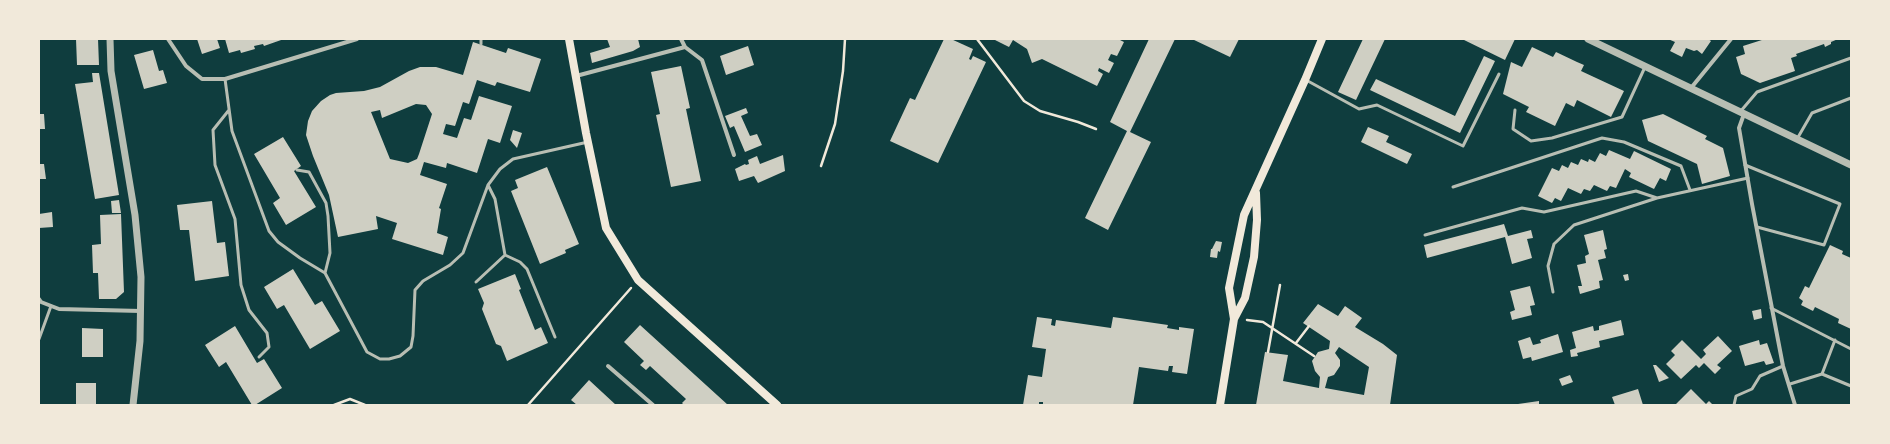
<!DOCTYPE html>
<style>
body{margin:0}
#map{position:relative;width:1890px;height:444px;overflow:hidden;background:#0f3d3e;font-family:Overpass,sans-serif}
canvas{display:block}
.frame{position:absolute;inset:0;border:40px solid #f1e9da;pointer-events:none}
</style>
<div id="map">
<canvas width="1890" height="444"></canvas>
<div class="frame"></div>
</div>
<script>
const g = document.querySelector('canvas').getContext('2d');
g.lineJoin = 'round';
function fill(path, color) { g.fillStyle = color; g.fill(path, 'evenodd'); }
const poly = rows => new Path2D(rows.map(r => 'M' + r).join(''));
function trace(path, color, width, dash) { g.strokeStyle = color; g.lineWidth = width; g.lineCap = dash ? 'butt' : 'round'; g.setLineDash(dash || []); g.stroke(path); }
fill(poly([
 [76,39,98,39,99,65,77,65],
 [197,39,217,39,220,48,202,54],
 [225,39,284,39,264,46,263,44,254,46,255,49,241,53,240,50,229,53],
 [607,39,638,39,640,47,633,51,592,63,590,53,610,47],
 [944,39,951,39,973,49,969,59,971,60,973,56,986,62,938,163,890,141,910,98,915,100],
 [996,39,1118,39,1124,42,1117,56,1111,54,1108,60,1114,63,1109,73,1099,68,1098,71,1103,74,1097,86,1042,59,1032,63,1027,49,1013,40,1009,47,995,40],
 [1149,39,1175,39,1130,132,1151,142,1108,230,1085,218,1127,131,1110,122],
 [1192,39,1239,39,1230,57],
 [1363,39,1385,39,1356,100,1338,92],
 [1462,39,1515,39,1505,60],
 [1668,39,1708,39,1711,41,1702,54,1697,50,1694,51,1686,48,1682,57,1670,51,1675,42],
 [1765,39,1838,39,1831,42,1831,44,1825,47,1824,44,1796,54,1797,56,1791,58,1795,71,1760,83,1741,74,1736,57,1745,54,1743,46],
 [473,42,506,53,508,48,541,59,530,92,497,82,495,86,477,80,469,104,463,102,455,126,446,124,443,134,457,138,464,118,471,120,479,96,512,106,500,143,488,139,477,173,447,163,446,168,424,162,420,175,447,184,439,208,441,209,437,233,448,237,443,255,392,239,397,223,376,216,378,229,338,237,329,195,313,156,306,135,308,121,312,111,321,101,330,95,336,93,364,91,380,87,409,71,420,67,436,67,463,75],
 [416,104,426,105,432,114,419,154,417,159,408,163,390,159,371,112,380,110,382,118],
 [748,46,754,65,726,75,720,56],
 [1532,47,1553,57,1556,52,1577,62,1584,65,1581,71,1624,91,1611,117,1577,100,1574,107,1566,103,1555,126,1526,112,1529,107,1503,94,1511,62,1522,67],
 [153,50,159,71,163,70,167,83,144,89,134,55],
 [1484,56,1495,61,1460,133,1370,90,1376,79,1455,116],
 [681,66,690,108,686,109,701,181,671,187,656,115,660,114,651,72],
 [92,73,99,73,119,195,95,199,75,84,93,82],
 [746,108,748,113,741,116,750,136,757,134,762,145,745,152,734,126,730,128,725,116],
 [39,114,44,114,45,129,39,129],
 [1663,114,1707,136,1705,139,1723,148,1730,176,1702,184,1697,164,1648,141,1642,120],
 [1368,127,1389,136,1386,142,1412,154,1407,164,1361,142],
 [513,130,522,133,517,148,510,140],
 [283,137,301,166,294,171,316,207,286,225,273,203,280,198,254,154],
 [1609,150,1630,159,1634,151,1671,169,1666,181,1660,178,1654,189,1629,177,1631,173,1625,169,1616,188,1610,186,1607,191,1594,185,1590,191,1584,189,1581,194,1568,188,1561,201,1555,198,1552,203,1538,196,1552,168,1559,171,1562,165,1568,168,1571,162,1578,165,1581,159,1588,162,1589,159,1595,162,1600,153,1606,156],
 [783,155,785,171,758,183,754,176,739,181,735,169,745,164,746,165,749,164,748,160,757,156,760,164],
 [39,164,44,164,46,179,39,179],
 [547,167,579,244,565,250,566,253,540,264,511,191,518,188,515,180],
 [119,200,121,213,112,213,111,201],
 [212,201,217,243,225,242,229,276,195,281,189,230,180,230,177,205],
 [52,212,53,227,39,228,39,214],
 [121,214,124,292,116,299,99,299,98,273,93,273,92,245,101,244,100,215],
 [1504,224,1508,236,1531,230,1533,238,1527,239,1532,258,1512,264,1505,237,1427,258,1424,245],
 [1603,230,1607,249,1604,250,1606,258,1598,260,1603,280,1599,281,1600,288,1580,294,1578,286,1582,286,1577,265,1586,263,1585,256,1589,254,1584,235],
 [1216,241,1222,242,1220,252,1218,251,1217,258,1210,257,1211,249,1212,249],
 [1830,245,1843,251,1842,254,1851,258,1851,329,1838,323,1839,319,1815,307,1813,311,1801,305,1803,301,1799,298,1805,286,1809,288],
 [293,269,315,305,322,301,340,331,310,349,284,305,277,309,264,287],
 [515,274,521,289,519,290,535,330,541,327,548,343,507,361,501,346,496,344,482,309,484,303,478,289],
 [1628,274,1629,280,1625,281,1623,275],
 [1530,286,1535,305,1530,306,1532,315,1512,320,1510,312,1515,310,1510,291],
 [1318,304,1338,316,1345,306,1362,318,1355,327,1383,344,1397,355,1390,405,1256,405,1265,352,1288,355,1283,381,1319,388,1320,377,1315,371,1312,361,1318,352,1329,349,1330,341,1303,323],
 [1339,347,1369,367,1364,395,1325,388,1328,377,1334,375,1340,366,1340,360,1335,353],
 [1761,309,1762,318,1754,320,1752,311],
 [1037,317,1052,319,1051,325,1055,326,1056,320,1111,328,1113,317,1168,325,1167,328,1179,330,1179,327,1194,329,1187,374,1172,372,1173,366,1169,366,1168,371,1139,367,1133,405,1043,405,1043,402,1039,402,1039,405,1023,405,1028,375,1042,377,1046,349,1032,347],
 [1621,320,1624,335,1599,341,1600,347,1577,353,1578,356,1571,357,1570,350,1576,348,1572,332,1593,326,1594,331,1599,330,1599,326],
 [640,325,728,405,684,405,682,403,686,399,650,366,646,370,640,365,644,361,624,342],
 [235,326,257,363,264,359,282,388,255,405,252,405,226,362,219,367,205,345],
 [82,328,103,329,103,357,82,357],
 [1558,334,1563,352,1532,361,1531,357,1523,359,1518,341,1530,337,1533,345,1541,343,1540,340],
 [1718,336,1732,351,1717,365,1721,368,1715,374,1704,363,1699,368,1696,365,1681,379,1666,364,1675,355,1671,351,1682,340,1701,359,1706,354,1703,350],
 [1759,340,1760,345,1767,343,1774,363,1766,365,1764,361,1745,366,1739,346],
 [1653,365,1656,365,1669,378,1659,382],
 [1570,375,1573,382,1562,386,1559,379],
 [589,380,616,405,577,405,571,400],
 [76,383,96,383,96,405,76,405],
 [1638,389,1643,405,1615,405,1612,397],
 [1691,389,1706,404,1709,401,1713,405,1677,405,1676,404],
 [1539,401,1539,405,1518,405,1518,404]
]), '#cfcfc3');
trace(poly([
 [977,39,1024,101,1040,111,1078,122,1096,129],
 [821,166,835,124,843,71,845,39],
 [1247,320,1263,322,1314,356],
 [1296,343,1309,326],
 [1268,352,1280,285],
 [334,405,350,399,365,405],
 [528,405,631,288]
]), '#f1e9da', 2.5);
trace(poly([
 [481,44,481,39],
 [225,79,232,131,269,231,278,242,300,258,325,273,330,253,328,216,326,203,309,172,297,170],
 [1306,80,1359,109,1377,105,1463,146,1499,74],
 [229,110,213,130,215,165,235,219,241,285,249,310,267,333,269,347,259,357],
 [1515,110,1513,129,1531,141,1552,138,1622,117,1645,67],
 [1740,112,1757,92,1851,58],
 [1797,139,1812,113,1851,98],
 [1745,165,1840,204,1824,245,1757,227],
 [488,185,495,199,505,255],
 [1453,187,1602,138,1624,142,1681,166,1690,190],
 [1425,235,1522,208,1544,212,1636,191,1657,198,1748,178],
 [325,273,367,352,380,359,389,359,400,356,411,347,413,336,415,290,423,281,450,265,463,253,488,185,500,169,513,159,588,142],
 [476,282,505,255,520,262,527,269,555,337],
 [1553,292,1548,266,1554,244,1574,225,1657,198],
 [1771,308,1851,349],
 [39,339,51,306],
 [1822,374,1835,340],
 [1790,384,1822,374,1851,386],
 [1734,405,1736,396,1752,389,1760,376,1783,366]
]), '#b8beb3', 3);
trace(poly([
 [168,39,186,66,202,79,225,79,357,39],
 [681,39,685,47,702,60,734,155],
 [576,76,685,47],
 [1691,88,1731,39],
 [1744,114,1739,128,1752,204,1783,366,1795,405],
 [39,299,41,302,59,309,141,311],
 [608,366,653,405]
]), '#b8beb3', 4);
trace(poly([
 [110,39,111,71,135,215,141,277,140,341,133,405],
 [1588,39,1851,165]
]), '#b8beb3', 7);
trace(poly([
 [569,39,586,133,606,228,638,280,777,405],
 [1234,319,1229,288,1244,215,1305,80,1322,39],
 [1220,405,1234,319,1245,298,1254,257,1257,220,1256,193]
]), '#f1e9da', 8);
</script>
